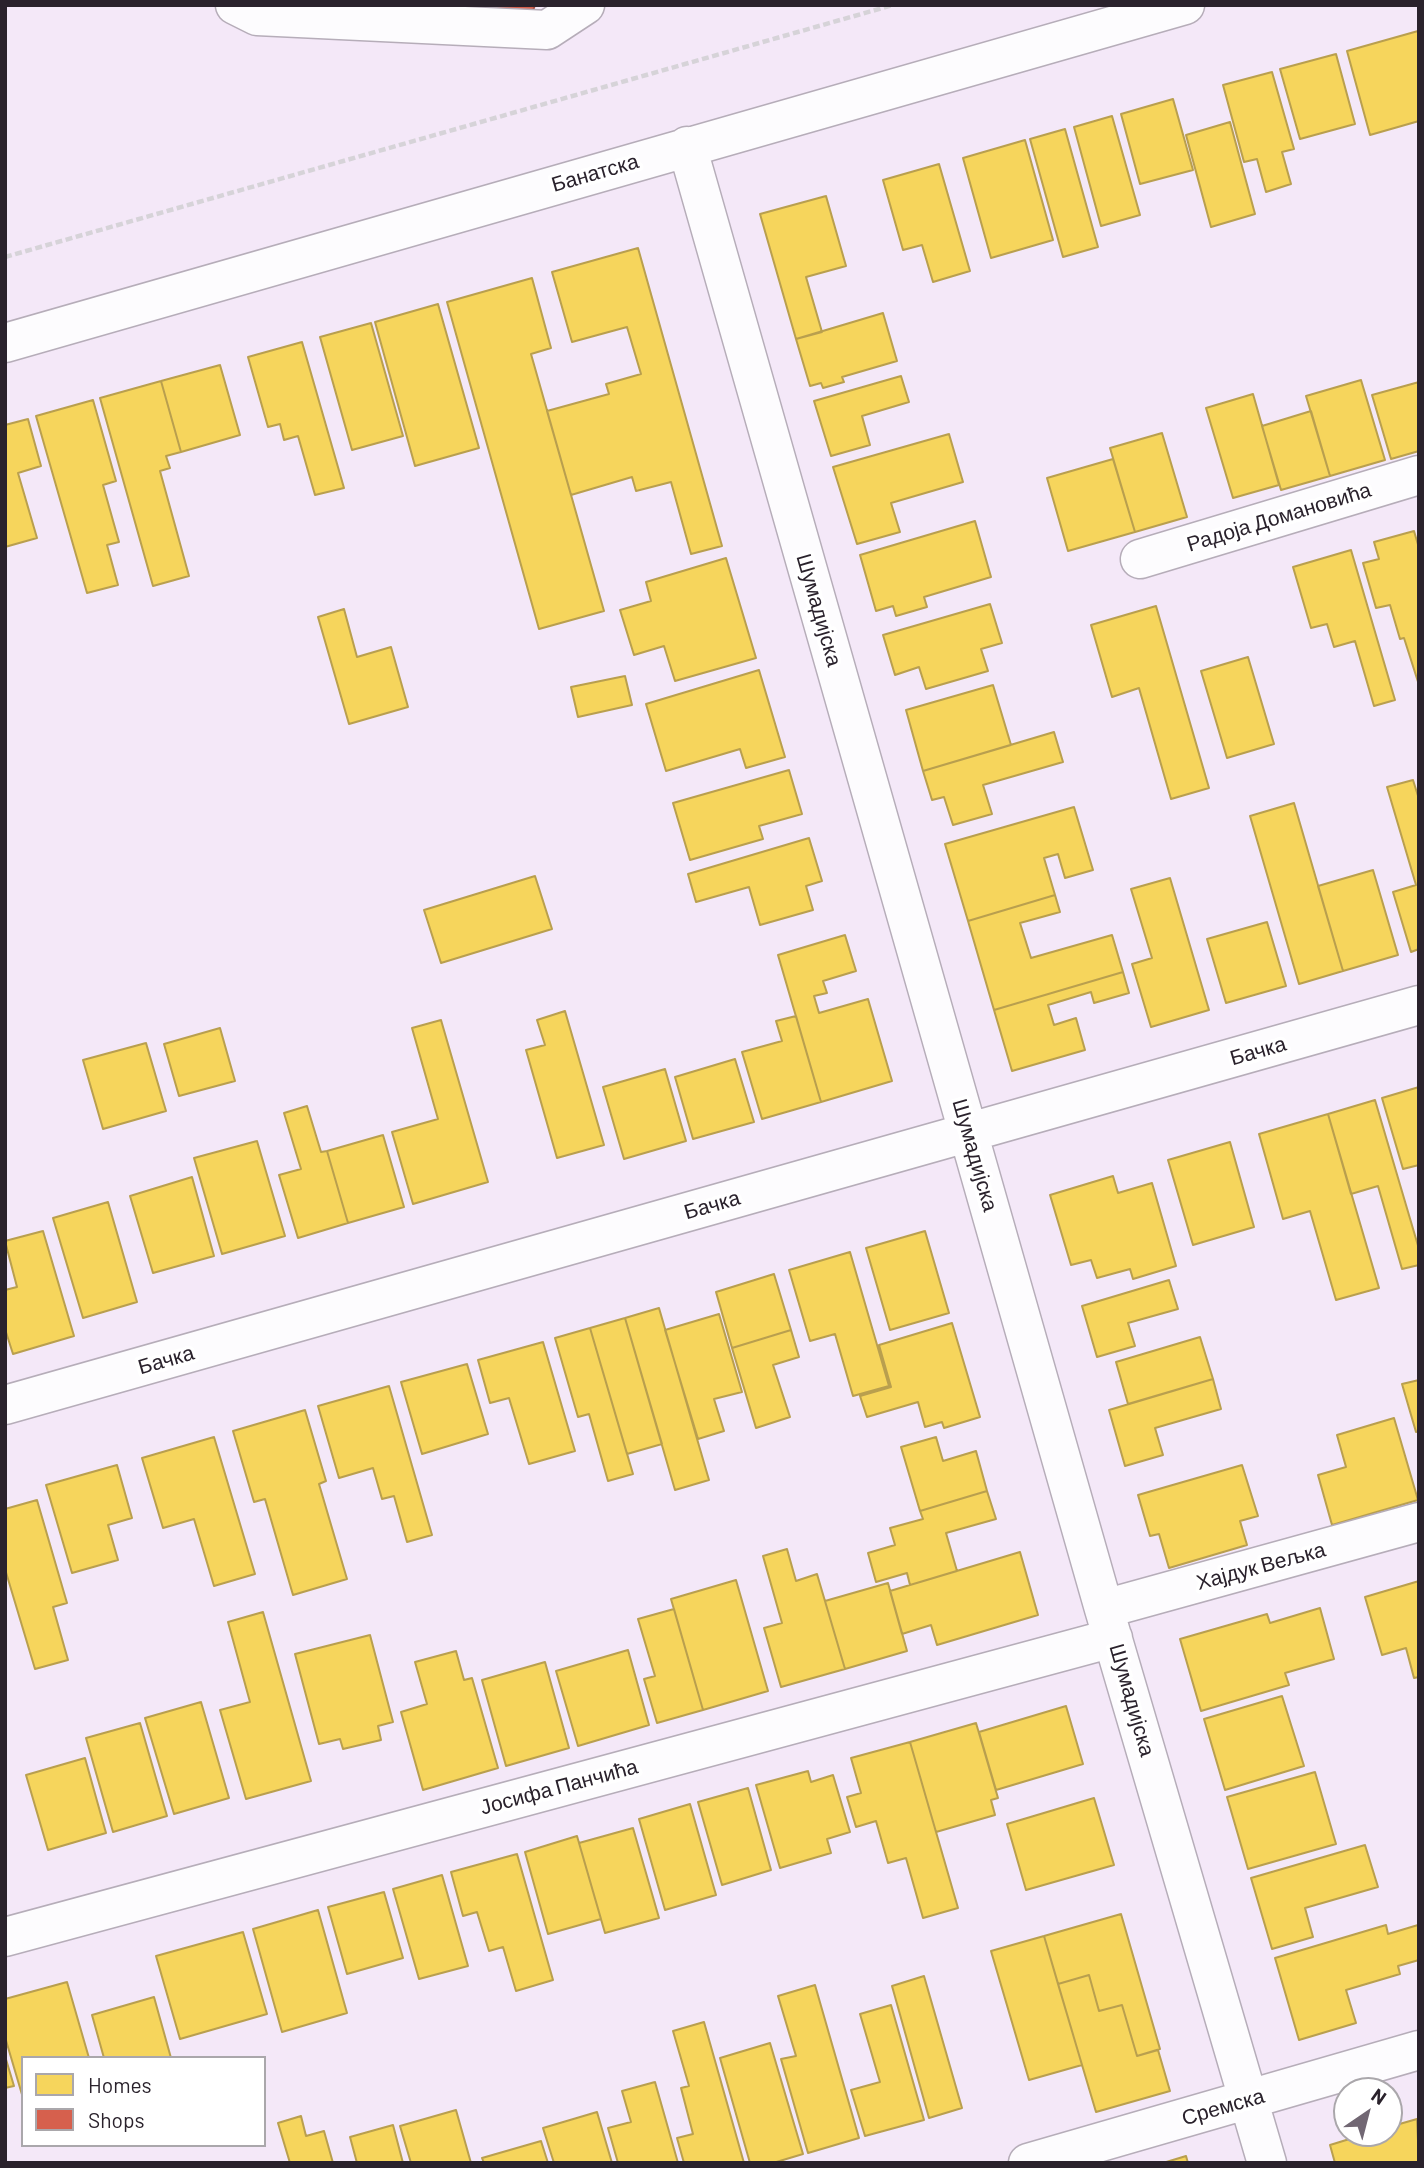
<!DOCTYPE html>
<meta charset="utf-8">
<style>
body{margin:0}
#map{position:relative;width:1424px;height:2168px;overflow:hidden;background:#f4e8f8;font-family:Barlow,sans-serif}
canvas{display:block}
.frame{position:absolute;inset:0;border:7px solid #2a222c;pointer-events:none}
.legend{position:absolute;left:21px;top:2056px;width:245px;height:91px;box-sizing:border-box;background:#fff;border:2px solid #aaa7ab;margin:0;padding:9px 12px;list-style:none;font-size:21px;color:#2a222c}
.legend li{display:flex;align-items:center;gap:14px;height:35px}
.legend b{width:35px;border:2px solid #aaa7ab}
.north{position:absolute;left:1333px;top:2077px;width:70px;height:70px;box-sizing:border-box;background:#fff;border:2px solid #aaa7ab;border-radius:50%;rotate:35deg;font-size:19px;font-weight:700;line-height:28px;text-align:center;color:#2a222c}
.north::after{content:'';display:block;margin:auto;width:24px;height:32px;background:#716773;clip-path:polygon(50% 0,100% 100%,50% 72%,0 100%)}
</style>
<div id="map">
<canvas width="1424" height="2168"></canvas>
<div class="frame"></div>
<ul class="legend">
<li><b style="height:19px;background:#f6d55c"></b>Homes</li>
<li><b style="height:19px;background:#d6604d"></b>Shops</li>
</ul>
<div class="north">N</div>
</div>
<script>
const g = document.querySelector('canvas').getContext('2d');
g.lineJoin = 'round';
function fill(path, color) { g.fillStyle = color; g.fill(path, 'evenodd'); }
const poly = rows => new Path2D(rows.map(r => 'M' + r).join(''));
function trace(path, color, width, dash) { g.strokeStyle = color; g.lineWidth = width; g.lineCap = dash ? 'butt' : 'round'; g.setLineDash(dash || []); g.stroke(path); }
function label(font, color, halo, rows, align = 'center') {
  g.font = font + ' Barlow,sans-serif'; g.lineWidth = 7; g.setLineDash([]); g.textBaseline = 'middle'; g.strokeStyle = halo; g.fillStyle = color; for (const [text, x, y, turn = 0] of rows) {
    g.save(); g.translate(x, y); g.rotate((+turn || 0) * Math.PI / 180); g.textAlign = isNaN(turn) ? turn : align; if (halo) g.strokeText(text, 0, 0); g.fillText(text, 0, 0); g.restore();
  }
}
const homes = poly([
 [1418,31,1419,121,1370,135,1347,51,1418,31],
 [1336,54,1355,124,1300,139,1280,69,1336,54],
 [1272,72,1294,149,1282,152,1291,184,1266,192,1257,159,1244,162,1223,85,1272,72],
 [1173,99,1193,170,1140,184,1121,114,1173,99],
 [1112,116,1140,215,1101,226,1074,127,1112,116],
 [1230,122,1255,214,1211,227,1186,135,1230,122],
 [1065,129,1098,247,1063,257,1030,139,1065,129],
 [1025,140,1053,240,991,258,963,158,1025,140],
 [939,164,970,271,933,282,922,245,903,250,883,180,939,164],
 [826,196,846,266,806,277,822,332,796,339,760,214,826,196],
 [638,248,722,546,691,554,671,482,636,491,632,477,571,495,547,411,609,394,606,384,641,374,627,327,572,342,552,272,638,248],
 [532,278,551,348,531,354,604,611,539,629,447,302,532,278],
 [438,304,479,448,415,466,375,322,438,304],
 [883,313,897,361,842,377,844,382,823,388,821,383,810,386,796,339,883,313],
 [371,323,403,436,352,450,320,337,371,323],
 [302,342,344,488,315,495,298,436,284,440,280,424,268,427,248,357,302,342],
 [220,365,240,435,181,452,161,381,220,365],
 [901,376,909,402,862,416,870,445,831,456,814,401,901,376],
 [1361,380,1385,460,1330,476,1306,396,1361,380],
 [161,381,181,452,166,456,170,468,160,471,189,576,153,586,100,398,161,381],
 [1419,382,1419,451,1391,459,1372,395,1419,382],
 [1253,394,1279,485,1233,498,1206,408,1253,394],
 [93,400,116,481,103,485,119,542,107,545,118,585,87,593,36,416,93,400],
 [1311,411,1330,476,1281,490,1262,426,1311,411],
 [28,419,41,466,18,473,37,538,5,547,5,425,28,419],
 [1162,433,1187,517,1135,532,1110,448,1162,433],
 [949,434,963,482,891,503,900,532,857,544,833,467,949,434],
 [1113,459,1135,532,1068,551,1047,478,1113,459],
 [975,521,991,577,924,597,927,607,896,616,893,606,876,611,860,555,975,521],
 [1414,531,1419,548,1419,685,1404,638,1400,639,1390,605,1376,608,1363,563,1379,559,1374,542,1414,531],
 [1351,550,1395,700,1374,706,1355,641,1334,647,1327,624,1311,628,1293,567,1351,550],
 [726,558,756,658,675,681,664,646,634,655,620,610,651,601,646,582,726,558],
 [990,604,1002,643,981,649,988,671,926,689,919,667,895,675,883,635,990,604],
 [1156,606,1209,788,1171,799,1139,688,1112,697,1091,625,1156,606],
 [344,609,357,657,391,647,408,707,349,724,318,617,344,609],
 [1248,657,1274,744,1227,758,1201,671,1248,657],
 [759,670,785,757,746,768,740,749,666,771,646,704,759,670],
 [625,676,632,705,578,717,571,687,625,676],
 [993,685,1011,745,923,771,906,710,993,685],
 [1054,732,1063,762,983,785,992,814,953,825,944,797,932,800,923,771,1054,732],
 [789,770,802,814,759,826,763,839,690,860,673,803,789,770],
 [1413,780,1419,799,1419,949,1411,952,1393,892,1416,885,1387,787,1413,780],
 [1294,803,1343,971,1299,984,1250,816,1294,803],
 [1074,807,1093,870,1065,878,1058,854,1044,858,1055,895,968,921,945,844,1074,807],
 [809,838,822,881,806,886,813,910,760,925,749,887,696,902,688,874,809,838],
 [1373,870,1398,955,1343,971,1318,886,1373,870],
 [535,876,552,929,441,963,424,910,535,876],
 [1170,878,1209,1010,1151,1027,1132,964,1152,958,1131,889,1170,878],
 [1055,895,1060,912,1020,923,1031,958,1112,935,1123,972,994,1010,968,921,1055,895],
 [1267,922,1286,986,1226,1003,1207,939,1267,922],
 [845,935,856,971,823,981,827,993,814,996,819,1013,868,999,892,1081,821,1102,778,955,845,935],
 [1123,972,1129,993,1094,1003,1091,992,1048,1005,1054,1025,1076,1018,1085,1050,1012,1071,994,1010,1123,972],
 [565,1011,604,1145,557,1158,526,1050,545,1045,537,1020,565,1011],
 [796,1016,821,1102,762,1119,742,1052,782,1041,776,1021,796,1016],
 [441,1020,488,1182,413,1204,392,1132,438,1119,412,1028,441,1020],
 [220,1028,235,1081,179,1096,164,1044,220,1028],
 [146,1043,166,1111,103,1129,83,1060,146,1043],
 [735,1059,754,1122,693,1139,675,1077,735,1059],
 [665,1069,686,1141,624,1159,603,1087,665,1069],
 [1419,1087,1419,1165,1403,1169,1382,1098,1419,1087],
 [1375,1100,1419,1249,1419,1265,1402,1269,1378,1186,1351,1194,1328,1114,1375,1100],
 [307,1106,321,1152,327,1151,348,1223,298,1238,279,1175,301,1169,284,1113,307,1106],
 [1328,1114,1379,1288,1336,1300,1310,1211,1283,1219,1259,1134,1328,1114],
 [383,1135,404,1207,348,1223,327,1151,383,1135],
 [257,1141,285,1236,222,1254,194,1158,257,1141],
 [1230,1142,1254,1227,1193,1245,1168,1160,1230,1142],
 [1113,1176,1118,1193,1152,1183,1176,1266,1133,1279,1130,1269,1097,1278,1091,1260,1071,1265,1050,1195,1113,1176],
 [192,1177,214,1256,153,1273,130,1196,192,1177],
 [108,1202,137,1302,83,1318,53,1218,108,1202],
 [43,1231,74,1336,13,1354,5,1329,5,1290,17,1287,5,1241,43,1231],
 [925,1231,949,1313,890,1330,866,1248,925,1231],
 [850,1252,889,1386,853,1396,835,1334,810,1341,789,1270,850,1252],
 [774,1274,791,1330,732,1348,716,1292,774,1274],
 [1169,1280,1178,1309,1128,1323,1135,1346,1097,1357,1082,1306,1169,1280],
 [659,1308,709,1480,675,1490,625,1318,659,1308],
 [719,1314,742,1392,714,1399,724,1431,698,1439,665,1330,719,1314],
 [625,1318,662,1444,627,1454,590,1328,625,1318],
 [952,1323,980,1417,944,1428,942,1422,925,1427,918,1402,867,1417,860,1396,891,1387,879,1345,952,1323],
 [590,1328,633,1474,608,1481,589,1414,578,1417,555,1338,590,1328],
 [791,1330,799,1357,773,1365,790,1417,756,1428,732,1348,791,1330],
 [1200,1337,1213,1379,1128,1404,1116,1362,1200,1337],
 [543,1342,575,1451,529,1464,509,1398,490,1403,478,1360,543,1342],
 [467,1364,488,1434,422,1454,401,1382,467,1364],
 [1213,1379,1221,1409,1155,1428,1163,1455,1125,1466,1109,1410,1213,1379],
 [1419,1380,1419,1431,1416,1432,1402,1384,1419,1380],
 [389,1386,432,1535,407,1542,394,1496,382,1499,373,1468,339,1478,318,1406,389,1386],
 [305,1410,326,1481,319,1484,347,1579,293,1595,265,1499,254,1502,233,1431,305,1410],
 [1394,1418,1418,1500,1332,1525,1318,1475,1346,1467,1337,1435,1394,1418],
 [214,1437,255,1574,214,1586,194,1519,163,1528,142,1458,214,1437],
 [936,1437,943,1461,976,1451,987,1491,920,1511,901,1447,936,1437],
 [117,1465,132,1518,108,1525,118,1560,72,1573,46,1485,117,1465],
 [1242,1465,1258,1516,1240,1521,1247,1545,1169,1568,1159,1534,1150,1536,1138,1495,1242,1465],
 [987,1491,996,1519,946,1533,957,1571,910,1585,907,1573,876,1582,868,1553,895,1545,890,1528,923,1519,920,1511,987,1491],
 [37,1500,67,1603,53,1607,68,1660,35,1669,5,1569,5,1509,37,1500],
 [787,1549,796,1581,817,1574,845,1669,781,1687,764,1628,782,1623,763,1556,787,1549],
 [1020,1552,1038,1615,937,1645,931,1625,902,1634,890,1591,1020,1552],
 [736,1580,768,1691,703,1710,671,1599,736,1580],
 [1419,1581,1419,1677,1414,1678,1406,1648,1382,1655,1365,1597,1419,1581],
 [888,1583,907,1651,845,1669,825,1601,888,1583],
 [1320,1608,1334,1659,1285,1673,1289,1685,1201,1711,1180,1639,1267,1614,1270,1623,1320,1608],
 [674,1609,703,1710,657,1723,644,1679,655,1676,638,1619,674,1609],
 [263,1612,311,1781,246,1799,220,1710,250,1702,228,1622,263,1612],
 [370,1635,393,1722,378,1726,381,1740,343,1749,340,1739,319,1744,295,1654,370,1635],
 [628,1650,649,1725,578,1746,556,1671,628,1650],
 [456,1651,464,1680,472,1678,498,1768,423,1790,401,1712,427,1704,415,1662,456,1651],
 [545,1662,569,1748,506,1766,482,1680,545,1662],
 [1282,1696,1304,1766,1225,1790,1204,1719,1282,1696],
 [201,1702,229,1798,174,1814,145,1718,201,1702],
 [1066,1706,1083,1764,996,1790,979,1732,1066,1706],
 [140,1723,167,1816,113,1832,86,1738,140,1723],
 [976,1723,998,1798,991,1800,995,1815,936,1832,910,1742,976,1723],
 [910,1742,958,1908,923,1918,906,1858,888,1863,876,1821,856,1827,847,1797,861,1793,851,1758,910,1742],
 [85,1758,106,1833,48,1850,26,1775,85,1758],
 [808,1771,811,1782,833,1775,850,1832,827,1839,831,1853,780,1868,756,1785,808,1771],
 [1315,1772,1336,1844,1248,1869,1227,1797,1315,1772],
 [748,1788,771,1870,722,1885,698,1802,748,1788],
 [1094,1798,1114,1865,1026,1890,1007,1824,1094,1798],
 [690,1804,716,1895,665,1910,639,1819,690,1804],
 [633,1828,659,1918,605,1933,579,1843,633,1828],
 [577,1836,601,1919,548,1934,525,1852,577,1836],
 [1365,1845,1378,1887,1305,1908,1313,1937,1272,1949,1251,1878,1365,1845],
 [517,1854,553,1980,516,1991,503,1947,489,1951,477,1912,463,1916,451,1872,517,1854],
 [442,1875,468,1966,419,1979,393,1889,442,1875],
 [384,1892,403,1958,347,1974,328,1907,384,1892],
 [318,1910,347,2013,282,2032,253,1929,318,1910],
 [1121,1914,1160,2049,1137,2056,1122,2005,1099,2011,1089,1975,1058,1984,1044,1936,1121,1914],
 [1386,1925,1388,1934,1418,1925,1419,1960,1398,1966,1400,1974,1346,1990,1356,2023,1299,2040,1275,1958,1386,1925],
 [243,1932,267,2014,180,2039,156,1956,243,1932],
 [1044,1936,1082,2065,1029,2080,991,1951,1044,1936],
 [1089,1975,1099,2011,1122,2005,1137,2056,1158,2050,1170,2091,1096,2112,1058,1984,1089,1975],
 [924,1976,962,2108,929,2118,892,1986,924,1976],
 [67,1982,89,2058,23,2058,23,2098,5,2037,5,1999,67,1982],
 [815,1985,859,2138,808,2153,781,2059,796,2056,778,1996,815,1985],
 [154,1997,171,2058,104,2058,92,2015,154,1997],
 [891,2005,924,2120,865,2136,851,2090,880,2082,860,2014,891,2005],
 [704,2022,744,2163,684,2163,677,2138,693,2134,681,2088,689,2086,673,2031,704,2022],
 [770,2043,803,2154,773,2163,750,2163,720,2058,770,2043],
 [5,2056,14,2086,5,2088,5,2056],
 [655,2082,678,2163,618,2163,608,2128,631,2122,622,2091,655,2082],
 [456,2110,471,2163,411,2163,400,2126,456,2110],
 [597,2112,612,2163,554,2163,543,2128,597,2112],
 [301,2116,306,2136,324,2131,333,2163,290,2163,278,2123,301,2116],
 [1417,2119,1419,2163,1335,2163,1330,2145,1369,2133,1389,2133,1389,2127,1417,2119],
 [393,2125,403,2163,357,2163,350,2137,393,2125],
 [541,2141,548,2163,484,2163,482,2158,541,2141],
 [1186,2156,1188,2163,1163,2163,1186,2156]
]);
fill(homes, '#f6d55c');
trace(homes, '#b99f4e', 2);
const shops = poly([
 [482,5,535,5,529,22,482,5]
]);
fill(shops, '#d6604d');
trace(shops, '#a24d43', 2);
const minor = poly([
 [235,5,257,16,547,30,585,5],
 [687,146,1104,1609,1267,2163],
 [5,343,1185,5],
 [1140,559,1419,475],
 [5,1405,1419,1005],
 [1104,1609,1419,1522],
 [5,1937,1113,1638],
 [1028,2163,1419,2050]
]);
trace(minor, '#b6adb9', 41);
trace(poly([
 [5,257,893,5]
]), '#d6d3d8', 4.5, [7, 3.5]);
trace(minor, '#fdfcfe', 38);
label('21px', '#2a222c', '#fff', [
 ["Банатска",595,173,-16],
 ["Радоја Домановића",1279,517,-17],
 ["Шумадијска",819,610,74],
 ["Бачка",1258,1051,-16],
 ["Шумадијска",975,1155,74],
 ["Бачка",712,1205,-16],
 ["Бачка",166,1360,-16],
 ["Хајдук Вељка",1261,1566,-15],
 ["Шумадијска",1132,1700,74],
 ["Јосифа Панчића",559,1787,-15],
 ["Сремска",1223,2107,-16]
]);
</script>
